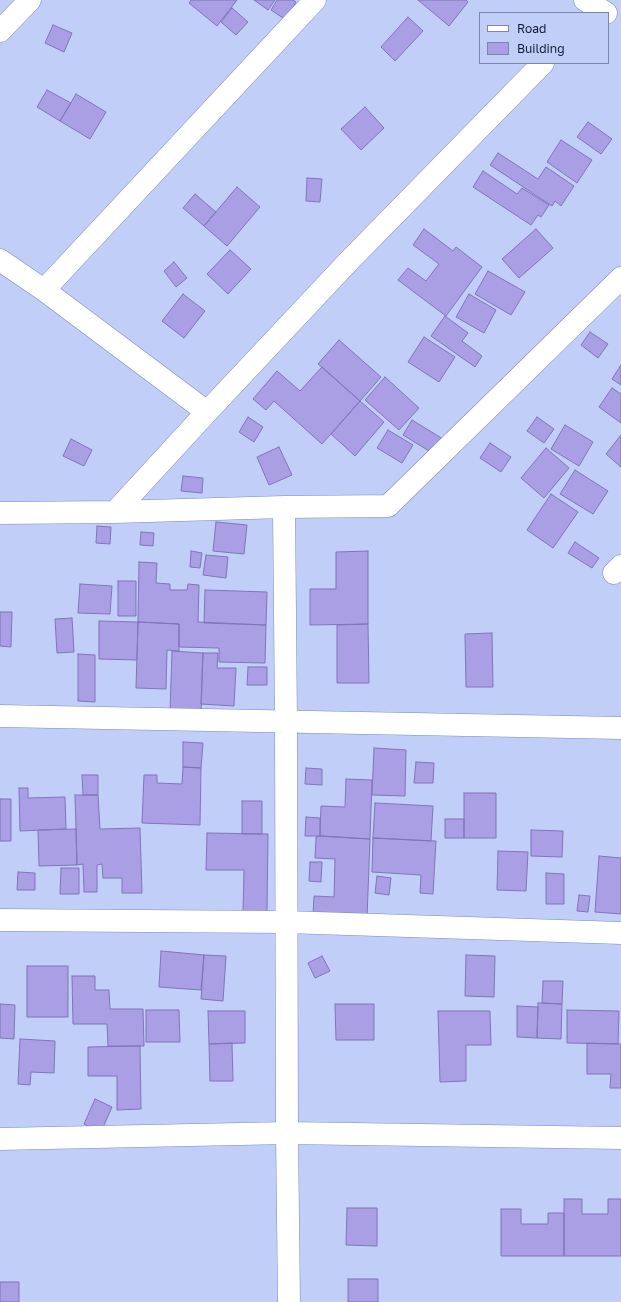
<!DOCTYPE html>
<style>
body{margin:0}
#map{position:relative;width:621px;height:1302px;overflow:hidden;background:#c0cef8;font-family:"Golos Text",sans-serif}
canvas{display:block}
.legend{position:absolute;left:479px;top:12px;width:130px;height:52px;box-sizing:border-box;background:#c0cef8;border:1px solid #7b86aa;margin:0;padding:5px 7px;list-style:none;font-size:12px;color:#141b35}
.legend li{display:flex;align-items:center;gap:8px;height:20px}
.legend b{width:20px;border:1px solid #7b86aa}
</style>
<div id="map">
<canvas width="621" height="1302"></canvas>
<ul class="legend">
<li><b style="height:5px;background:#fff"></b>Road</li>
<li><b style="height:11px;background:#aa9fe5"></b>Building</li>
</ul>
</div>
<script>
const g = document.querySelector('canvas').getContext('2d');
g.lineJoin = 'round';
function fill(path, color) { g.fillStyle = color; g.fill(path, 'evenodd'); }
const poly = rows => new Path2D(rows.map(r => 'M' + r).join(''));
function trace(path, color, width, dash) { g.strokeStyle = color; g.lineWidth = width; g.lineCap = dash ? 'butt' : 'round'; g.setLineDash(dash || []); g.stroke(path); }
const building = poly([
 [191,0,237,0,217,26,189,3,191,0],
 [254,0,275,0,268,10,254,0],
 [277,0,293,0,296,2,286,20,271,10,277,0],
 [418,0,466,0,468,2,449,26,418,0],
 [232,8,248,22,236,35,221,22,232,8],
 [408,17,423,31,395,61,381,47,408,17],
 [53,25,72,33,64,52,45,43,53,25],
 [47,90,71,103,60,121,37,107,47,90],
 [76,94,106,112,90,139,60,121,76,94],
 [365,107,384,128,361,150,341,129,365,107],
 [588,122,612,139,601,154,577,137,588,122],
 [561,140,592,160,577,183,547,162,561,140],
 [498,153,538,179,546,167,574,186,561,206,555,201,552,206,490,165,498,153],
 [483,171,517,194,522,188,549,205,541,217,538,215,531,225,473,187,483,171],
 [307,178,322,179,320,202,306,201,307,178],
 [237,187,260,207,227,246,204,226,237,187],
 [195,194,216,212,204,226,183,208,195,194],
 [424,229,453,251,456,247,482,267,446,316,398,280,408,268,426,281,439,264,413,245,424,229],
 [536,229,553,248,519,278,502,259,536,229],
 [230,250,251,269,228,294,207,274,230,250],
 [174,262,187,278,176,287,164,271,174,262],
 [488,271,525,292,511,315,475,294,488,271],
 [183,294,205,311,184,338,162,321,183,294],
 [469,294,496,310,484,333,456,317,469,294],
 [445,316,468,333,462,341,482,356,475,367,431,336,445,316],
 [590,332,608,344,598,358,581,345,590,332],
 [424,337,455,357,439,382,408,362,424,337],
 [339,340,381,377,360,401,318,364,339,340],
 [621,365,621,385,612,379,621,365],
 [322,367,360,401,322,444,274,401,266,410,253,399,277,371,300,391,322,367],
 [385,377,419,408,399,430,365,400,385,377],
 [612,388,621,394,621,423,599,407,612,388],
 [360,401,384,422,355,456,331,434,360,401],
 [248,417,263,427,254,442,239,432,248,417],
 [537,417,554,429,544,443,527,431,537,417],
 [412,420,443,439,434,454,403,435,412,420],
 [565,425,593,442,579,466,551,449,565,425],
 [388,430,413,445,402,463,377,448,388,430],
 [621,435,621,467,606,454,621,435],
 [71,439,92,450,84,466,63,456,71,439],
 [490,443,511,457,501,472,480,458,490,443],
 [279,447,292,475,269,485,257,457,279,447],
 [546,448,569,468,544,498,521,478,546,448],
 [575,470,608,491,593,514,560,494,575,470],
 [183,476,203,478,202,493,181,491,183,476],
 [551,494,578,512,553,548,527,530,551,494],
 [216,522,247,525,244,554,213,551,216,522],
 [97,526,111,527,110,544,96,543,97,526],
 [141,532,154,533,153,546,140,545,141,532],
 [575,542,599,558,592,568,568,553,575,542],
 [191,551,202,553,200,568,190,567,191,551],
 [368,551,368,624,310,625,310,589,336,589,336,552,368,551],
 [206,555,228,557,226,578,203,575,206,555],
 [139,562,157,563,156,583,170,584,170,590,187,590,188,584,199,585,198,622,266,625,265,663,219,662,219,648,179,647,179,624,138,622,139,562],
 [118,581,136,581,136,616,118,616,118,581],
 [80,584,112,586,110,614,78,613,80,584],
 [205,590,267,592,266,625,204,623,205,590],
 [0,612,12,612,11,647,0,646,0,612],
 [72,618,74,652,57,653,55,619,72,618],
 [99,621,138,622,137,660,99,659,99,621],
 [138,622,179,624,179,651,167,650,166,689,136,688,138,622],
 [368,624,369,683,337,683,337,625,368,624],
 [492,633,493,687,466,687,465,634,492,633],
 [172,651,203,653,201,712,170,711,172,651],
 [203,653,218,653,217,668,236,668,234,706,201,704,203,653],
 [78,654,95,655,95,702,78,701,78,654],
 [248,667,267,667,267,685,247,685,248,667],
 [183,742,203,743,201,768,183,767,183,742],
 [374,748,406,750,405,796,372,795,374,748],
 [416,762,434,763,433,783,414,783,416,762],
 [183,767,201,768,200,825,142,823,144,775,157,775,157,783,182,784,183,767],
 [306,768,322,769,322,785,305,784,306,768],
 [82,775,98,775,98,795,83,795,82,775],
 [346,779,372,780,370,839,320,836,321,806,345,807,346,779],
 [19,788,28,788,28,798,65,797,66,829,20,831,19,788],
 [464,793,496,793,496,838,464,838,464,793],
 [75,795,98,795,100,829,140,828,142,893,122,893,122,878,103,878,102,864,97,865,97,892,84,892,83,864,77,865,75,795],
 [0,799,11,799,11,841,0,841,0,799],
 [242,801,262,801,262,834,242,834,242,801],
 [375,803,433,806,431,841,373,838,375,803],
 [306,817,320,818,320,836,305,836,306,817],
 [445,819,464,819,464,838,445,838,445,819],
 [76,829,77,865,39,866,38,830,76,829],
 [531,830,563,831,562,857,531,856,531,830],
 [207,833,268,834,267,912,243,912,244,870,206,870,207,833],
 [320,836,370,839,367,918,313,916,314,896,334,897,335,859,315,858,316,837,320,836],
 [373,838,436,841,433,894,420,893,421,875,372,872,373,838],
 [498,851,528,852,526,891,497,890,498,851],
 [599,856,621,858,621,914,595,912,599,856],
 [310,862,322,862,321,882,309,881,310,862],
 [61,868,79,868,79,894,60,894,61,868],
 [18,872,35,873,35,890,17,890,18,872],
 [546,873,564,874,564,904,546,904,546,873],
 [377,876,391,878,389,895,375,893,377,876],
 [579,895,590,896,588,912,577,911,579,895],
 [161,951,204,955,201,990,159,987,161,951],
 [204,955,226,956,223,1001,201,999,204,955],
 [466,955,495,956,494,997,465,996,466,955],
 [322,956,330,971,315,978,308,963,322,956],
 [27,966,68,966,68,1017,27,1017,27,966],
 [72,976,95,976,95,990,109,990,110,1009,143,1009,144,1046,108,1046,107,1024,73,1024,72,976],
 [543,981,563,981,562,1004,542,1003,543,981],
 [538,1003,562,1004,561,1039,537,1038,538,1003],
 [0,1004,15,1005,14,1039,0,1038,0,1004],
 [335,1004,374,1004,374,1040,336,1040,335,1004],
 [517,1006,538,1007,537,1038,517,1037,517,1006],
 [146,1010,179,1010,180,1042,146,1042,146,1010],
 [567,1010,619,1011,618,1044,567,1043,567,1010],
 [208,1011,245,1011,245,1043,209,1044,208,1011],
 [438,1011,490,1011,491,1045,466,1045,466,1081,440,1082,438,1011],
 [20,1039,55,1041,54,1073,31,1072,30,1085,18,1084,20,1039],
 [232,1043,233,1081,210,1081,209,1044,232,1043],
 [587,1043,621,1044,621,1088,610,1088,611,1074,587,1074,587,1043],
 [140,1046,141,1109,117,1110,117,1076,88,1076,88,1047,140,1046],
 [95,1099,112,1107,101,1132,84,1124,95,1099],
 [564,1199,582,1199,582,1214,608,1214,608,1199,621,1199,621,1256,564,1256,564,1199],
 [347,1208,377,1208,377,1246,346,1245,347,1208],
 [501,1209,521,1209,521,1224,548,1224,548,1213,564,1213,564,1256,501,1256,501,1209],
 [348,1279,378,1279,378,1302,348,1302,348,1279],
 [0,1282,19,1282,19,1302,0,1302,0,1282]
]);
fill(building, '#aa9fe5');
trace(building, '#8075b8', 1);
const minor = poly([
 [585,0,606,13],
 [0,31,30,0],
 [0,260,44,290,207,412,347,263,543,63],
 [44,290,315,0],
 [284,507,388,506,621,278],
 [115,512,207,412],
 [0,513,115,512,284,507,286,721,287,1133,289,1302],
 [614,573,621,566],
 [0,716,621,728],
 [0,920,286,922,621,933],
 [0,1139,287,1133,621,1138]
]);
trace(minor, '#778acb', 23);
trace(minor, '#fff', 22);
</script>
